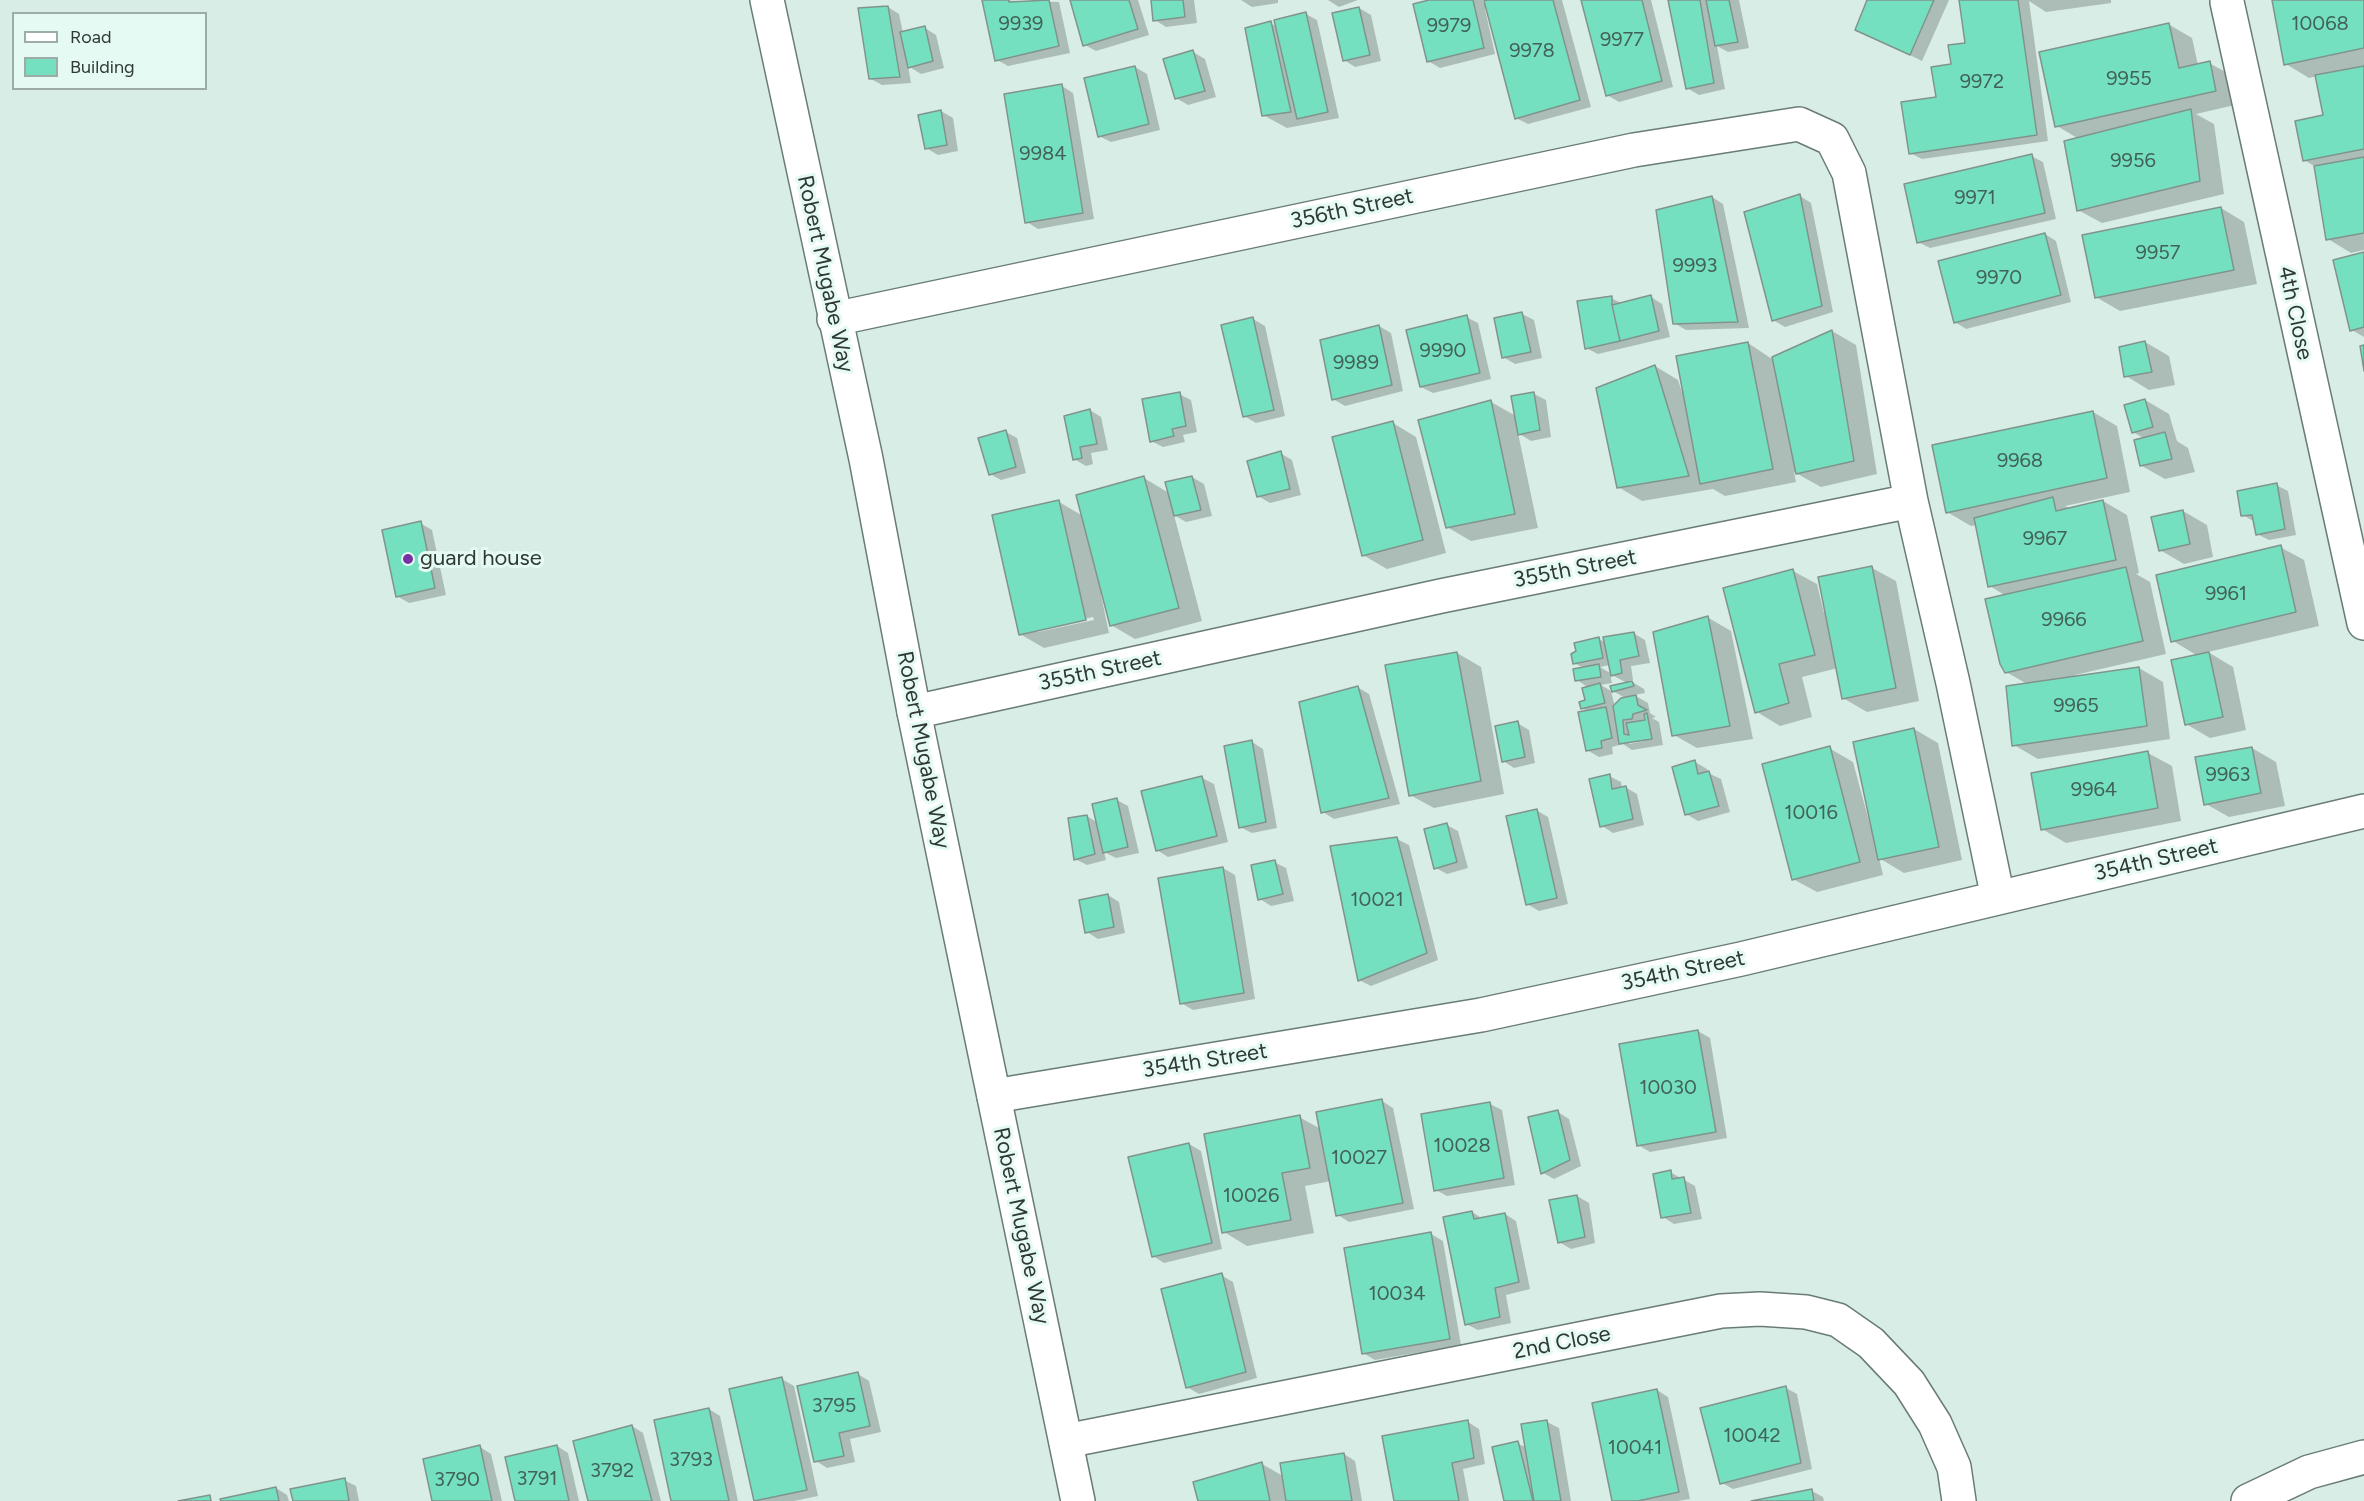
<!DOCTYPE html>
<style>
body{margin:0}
#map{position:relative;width:2364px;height:1501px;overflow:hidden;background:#d8ede5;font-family:Figtree,sans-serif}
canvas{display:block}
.legend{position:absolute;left:12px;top:12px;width:195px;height:78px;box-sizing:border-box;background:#e5faf3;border:2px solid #9daca7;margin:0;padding:8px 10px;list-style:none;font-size:18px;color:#303835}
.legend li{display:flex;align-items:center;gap:12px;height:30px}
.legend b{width:30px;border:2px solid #9daca7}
</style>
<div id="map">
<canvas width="2364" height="1501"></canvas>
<ul class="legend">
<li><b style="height:8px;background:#fff"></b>Road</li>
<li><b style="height:16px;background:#74e0c0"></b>Building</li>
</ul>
</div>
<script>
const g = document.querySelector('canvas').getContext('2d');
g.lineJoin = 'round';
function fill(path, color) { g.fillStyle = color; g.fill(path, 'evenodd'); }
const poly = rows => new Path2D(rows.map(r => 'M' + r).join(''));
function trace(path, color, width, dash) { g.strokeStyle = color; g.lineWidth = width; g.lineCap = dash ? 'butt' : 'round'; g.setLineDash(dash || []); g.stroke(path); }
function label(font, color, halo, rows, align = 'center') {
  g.font = font + ' Figtree,sans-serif'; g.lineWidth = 6; g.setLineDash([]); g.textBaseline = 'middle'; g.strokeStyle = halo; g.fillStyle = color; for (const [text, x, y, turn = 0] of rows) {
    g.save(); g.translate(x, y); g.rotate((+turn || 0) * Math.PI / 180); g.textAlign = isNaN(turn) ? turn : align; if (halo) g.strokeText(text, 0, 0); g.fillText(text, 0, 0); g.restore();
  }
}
fill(poly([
 [984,0,1059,2,1070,53,1008,66,997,60],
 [1071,0,1138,0,1149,35,1096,51,1085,45],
 [1153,0,1194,0,1197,23,1166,27,1155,20],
 [1241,0,1278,0,1278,3,1252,7],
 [1328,0,1358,0,1339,7],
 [1435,0,1483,0,1483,3,1492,0,1562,0,1591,107,1528,124,1516,118,1487,8,1485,9,1495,54,1440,68,1428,61],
 [1583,0,1651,0,1673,87,1619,102,1607,95],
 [1670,0,1739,0,1749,48,1728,52,1717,46,1725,89,1699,95,1687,88],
 [1869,0,1949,0,1922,61,1857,29],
 [1960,0,2111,0,2111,3,2046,12,2029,1,2048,141,1922,159,1910,153,1953,66,1966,44],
 [2273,0,2364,0,2364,250,2351,253,2328,239,2316,167,2304,160,2325,117,2317,76,2309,78,2286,64],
 [888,7,899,14,903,33,925,28,936,35,944,68,921,74,908,66,911,83,882,85,871,79],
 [1359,8,1371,15,1381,61,1355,67,1344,60],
 [1306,14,1317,20,1339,118,1287,128,1263,115,1270,23,1277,27],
 [2168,24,2192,38,2198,65,2209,63,2233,76,2239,104,2196,114,2214,124,2224,194,2102,223,2078,210,2079,139,2057,126],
 [1193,52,1205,59,1216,97,1188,105,1176,98],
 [1135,67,1147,74,1160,130,1111,142,1099,136],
 [1062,86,1073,93,1094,219,1038,229,1027,222],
 [941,111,953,118,958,151,938,155,926,148],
 [2031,156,2043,162,2056,219,1930,248,1918,242],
 [1800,196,1811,203,1833,312,1785,327,1773,320],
 [1712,197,1723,204,1749,328,1686,330,1674,323],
 [2221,208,2244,222,2257,284,2120,311,2096,297],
 [2045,234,2056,241,2071,302,1966,329,1955,322],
 [2364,254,2364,337,2352,330],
 [1651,297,1662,304,1670,337,1598,354,1586,348,1611,298,1623,304],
 [1522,314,1534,320,1542,358,1515,364,1503,357],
 [1466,317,1478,323,1491,379,1433,393,1421,387],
 [1253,319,1265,326,1285,416,1256,423,1244,416],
 [1379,326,1391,333,1403,391,1345,406,1333,399],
 [1832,331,1856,345,1877,474,1821,487,1794,472,1796,482,1725,496,1713,489,1642,501,1618,487,1655,366,1678,380,1682,392,1748,343,1772,359],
 [2145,342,2169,356,2175,385,2149,390,2126,376],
 [1179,394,1191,400,1197,432,1183,435,1185,442,1163,447,1151,441],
 [1534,394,1546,400,1551,437,1531,441,1518,433,1538,528,1471,541,1447,527,1491,402,1516,416],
 [2145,400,2169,414,2177,441,2188,448,2195,472,2165,479,2142,466,2145,439,2133,432],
 [1090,410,1101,417,1108,450,1091,453,1093,464,1086,466,1074,459],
 [2093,412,2117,426,2130,492,2065,506,2072,509,2103,501,2127,515,2139,573,2136,574,2150,582,2166,654,2075,675,2075,678,2139,668,2163,682,2170,739,2038,759,2014,745,2029,685,2006,672,2006,596,1990,586,1977,525,1971,526,1947,512],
 [1393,423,1416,437,1446,553,1387,569,1363,555],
 [1006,432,1017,438,1026,473,1001,480,990,474],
 [1280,453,1292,460,1301,495,1270,503,1258,496],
 [1192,477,1204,484,1212,516,1186,522,1174,515,1202,621,1135,639,1111,625,1103,595,1101,595,1109,633,1044,648,1020,634,1059,502,1083,516,1144,478,1169,493],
 [1093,617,1094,620,1038,632,1038,629],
 [2276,485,2288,491,2296,535,2269,540,2257,534,2255,522,2243,515],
 [2183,511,2207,525,2213,557,2184,564,2160,550],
 [420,523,432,530,446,595,409,603,397,596],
 [2280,547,2304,560,2319,626,2208,652,2233,667,2246,730,2210,738,2186,724,2198,656,2173,641],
 [1872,568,1896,581,1919,701,1867,712,1843,698,1838,668,1802,677,1812,717,1780,726,1757,712,1793,571,1817,584,1824,613],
 [1707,617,1731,631,1753,739,1697,748,1674,735],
 [1633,633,1645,640,1650,663,1631,666,1633,680,1629,680,1644,689,1645,693,1634,695,1648,703,1650,713,1656,717,1652,718,1659,722,1663,745,1632,750,1623,744,1612,747,1613,754,1599,757,1587,750,1589,712,1582,708,1587,701,1589,688,1577,680,1584,668,1574,663,1599,639,1606,643],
 [1610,665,1612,674,1600,667],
 [1610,674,1627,683,1613,691,1627,699,1615,707,1611,691,1601,685,1612,683],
 [1644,738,1644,741,1629,744,1629,741],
 [1457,653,1481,667,1504,794,1434,808,1410,795],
 [1357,687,1369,694,1400,804,1334,819,1323,812],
 [1517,723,1529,730,1535,763,1514,768,1503,761],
 [1914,729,1938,743,1962,860,1904,873,1879,858,1883,875,1817,892,1793,879,1829,748,1853,762,1870,825,1872,824],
 [1252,742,1263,749,1277,828,1252,833,1240,827],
 [2252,748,2276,762,2285,806,2229,817,2206,804],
 [2148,753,2172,766,2181,821,2066,843,2042,829],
 [1695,762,1707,769,1708,773,1721,779,1730,812,1698,821,1686,814],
 [1609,776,1621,782,1622,788,1625,787,1637,794,1644,825,1613,833,1602,826],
 [1202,778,1214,784,1228,842,1168,857,1157,850],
 [1117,800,1128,806,1139,853,1116,858,1104,852,1106,860,1087,865,1075,859,1087,816,1098,823],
 [1536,810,1548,817,1568,904,1539,911,1527,904],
 [1447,825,1458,831,1468,868,1447,874,1436,868],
 [1397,839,1409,845,1438,960,1371,986,1359,980],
 [1274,862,1286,868,1294,901,1271,906,1260,899],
 [1223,868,1235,875,1255,999,1193,1010,1181,1003],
 [1108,895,1119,902,1125,933,1098,939,1087,932],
 [1698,1031,1710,1038,1727,1138,1650,1152,1638,1145],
 [1382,1101,1393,1108,1414,1209,1349,1222,1338,1215,1331,1181,1305,1186,1314,1233,1247,1246,1224,1232,1299,1117,1321,1129],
 [1490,1104,1502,1110,1515,1185,1447,1196,1436,1190],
 [1558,1112,1569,1119,1581,1166,1554,1179,1543,1173],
 [1189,1144,1201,1151,1222,1249,1164,1263,1153,1256],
 [1670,1172,1695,1186,1702,1219,1674,1224,1663,1217],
 [1577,1196,1589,1203,1595,1243,1571,1249,1559,1242],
 [1472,1212,1483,1219,1505,1214,1516,1221,1530,1289,1506,1295,1511,1323,1478,1330,1466,1324],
 [1431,1234,1443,1241,1461,1345,1375,1360,1363,1353],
 [1221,1275,1233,1282,1257,1378,1199,1394,1187,1387],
 [858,1374,869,1381,881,1432,850,1439,855,1462,827,1468,816,1461],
 [782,1379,794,1386,818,1496,794,1501,756,1501],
 [1786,1388,1797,1394,1812,1469,1733,1489,1722,1483],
 [1657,1390,1668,1397,1690,1499,1678,1501,1614,1501],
 [709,1409,720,1416,738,1501,673,1501],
 [1468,1422,1479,1429,1485,1464,1463,1469,1469,1501,1395,1501],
 [1547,1422,1559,1428,1571,1501,1505,1501,1517,1443,1527,1448],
 [632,1426,643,1433,661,1501,590,1501],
 [557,1446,568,1453,579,1501,516,1501],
 [480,1447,491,1454,502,1501,433,1501],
 [1344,1454,1355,1461,1362,1501,1200,1501,1262,1464,1283,1476],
 [344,1480,356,1486,359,1501,294,1501],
 [276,1488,287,1495,289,1501,222,1501],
 [1812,1491,1823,1497,1824,1501,1759,1501]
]), '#0003');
const building = poly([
 [982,0,1009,0,1009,2,1049,0,1059,46,995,61,982,0],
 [1070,0,1129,0,1138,29,1083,46,1070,0],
 [1151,0,1183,0,1185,17,1153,21,1151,0],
 [1429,0,1473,0,1484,48,1427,62,1413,4,1429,0],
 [1487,0,1553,0,1580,100,1515,119,1484,1,1487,0],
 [1581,0,1642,0,1662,81,1606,96,1581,0],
 [1668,0,1700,0,1714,83,1686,89,1668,0],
 [1706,0,1729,0,1738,42,1715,46,1706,0],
 [1867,0,1934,0,1910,55,1855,30,1867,0],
 [1959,0,2018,0,2037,135,1909,154,1901,102,1936,97,1931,67,1951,64,1948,45,1965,43,1959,0],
 [2272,0,2364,0,2364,48,2284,65,2272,0],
 [888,6,900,77,869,79,858,8,888,6],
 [1359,7,1370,55,1343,61,1332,13,1359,7],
 [1306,12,1328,112,1297,119,1274,20,1306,12],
 [1271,21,1291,112,1262,116,1245,28,1271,21],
 [2169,23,2179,68,2210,61,2216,91,2055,127,2039,52,2169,23],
 [925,26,933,61,908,68,900,32,925,26],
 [1193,50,1205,91,1175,99,1163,59,1193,50],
 [1135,66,1149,124,1098,137,1084,78,1135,66],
 [2364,66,2364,149,2303,161,2295,121,2323,115,2315,75,2364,66],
 [1062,84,1083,213,1025,223,1004,94,1062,84],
 [2191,109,2200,181,2077,211,2064,141,2191,109],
 [941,110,947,145,925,149,918,115,941,110],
 [2032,154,2045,213,1917,243,1904,184,2032,154],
 [2364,157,2364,233,2326,240,2314,166,2364,157],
 [1800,194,1822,306,1772,321,1744,212,1800,194],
 [1712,196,1738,322,1673,324,1656,210,1712,196],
 [2221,207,2234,270,2095,298,2082,235,2221,207],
 [2045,233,2061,295,1954,323,1938,261,2045,233],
 [2364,252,2364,327,2350,331,2333,260,2364,252],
 [1651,295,1659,331,1620,341,1612,305,1651,295],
 [1612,296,1612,305,1620,341,1585,349,1577,301,1612,296],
 [1522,312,1531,352,1502,358,1494,318,1522,312],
 [1467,315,1480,373,1420,387,1406,330,1467,315],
 [1253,317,1274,410,1243,417,1221,325,1253,317],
 [1379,325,1392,385,1332,400,1320,340,1379,325],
 [1832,330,1854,461,1796,474,1772,357,1832,330],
 [2145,341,2152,372,2124,377,2119,347,2145,341],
 [1748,342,1773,469,1700,484,1676,356,1748,342],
 [2364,345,2364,371,2360,346,2364,345],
 [1655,365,1689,476,1617,488,1596,388,1655,365],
 [1180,392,1186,426,1172,429,1174,436,1150,442,1142,399,1180,392],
 [1534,392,1540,430,1518,435,1511,396,1534,392],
 [2145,399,2153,427,2132,433,2124,405,2145,399],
 [1491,400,1515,514,1446,528,1418,420,1491,400],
 [1090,409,1097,444,1080,447,1082,458,1073,460,1064,416,1090,409],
 [2093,411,2107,478,1946,513,1932,445,2093,411],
 [1393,421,1423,540,1362,556,1332,437,1393,421],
 [1006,430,1016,467,989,475,978,438,1006,430],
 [2165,432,2172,459,2140,466,2134,440,2165,432],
 [1281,451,1290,489,1257,497,1247,461,1281,451],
 [1144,476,1179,608,1110,626,1076,495,1144,476],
 [1192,476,1201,510,1174,516,1165,482,1192,476],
 [2277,483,2285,529,2256,535,2252,515,2241,516,2237,491,2277,483],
 [2053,497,2056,511,2103,500,2116,560,1988,587,1974,518,2053,497],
 [1059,500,1086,620,1019,635,992,515,1059,500],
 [2183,510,2190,544,2159,551,2151,517,2183,510],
 [421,521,435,588,396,597,382,530,421,521],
 [2281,545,2296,612,2171,642,2156,575,2281,545],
 [1872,566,1896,688,1842,699,1818,577,1872,566],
 [2126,567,2143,641,2005,673,2000,664,1985,599,2126,567],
 [1793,569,1815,655,1779,664,1789,703,1755,713,1723,588,1793,569],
 [1708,616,1730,726,1672,736,1653,632,1708,616],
 [1634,632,1639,656,1620,660,1622,673,1611,676,1603,637,1634,632],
 [1599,637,1603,658,1573,664,1571,654,1576,651,1574,643,1599,637],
 [1457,652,1481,781,1409,796,1385,665,1457,652],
 [2209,652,2223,717,2185,725,2171,660,2209,652],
 [1599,664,1601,677,1575,681,1573,669,1599,664],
 [2139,667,2147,726,2012,746,2006,686,2139,667],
 [1632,681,1634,686,1612,692,1610,686,1632,681],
 [1600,683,1605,703,1581,709,1579,702,1585,700,1582,688,1600,683],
 [1358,686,1389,798,1321,813,1299,702,1358,686],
 [1636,695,1638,705,1647,710,1633,714,1632,719,1623,720,1624,734,1629,735,1626,723,1645,720,1644,714,1647,713,1652,739,1619,744,1613,706,1621,698,1636,695],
 [1606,707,1612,738,1601,741,1602,748,1586,751,1578,712,1606,707],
 [1518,721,1525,757,1502,762,1495,726,1518,721],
 [1914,728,1939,847,1878,860,1853,742,1914,728],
 [1252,740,1266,822,1239,828,1224,746,1252,740],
 [1830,746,1860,862,1792,880,1762,764,1830,746],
 [2252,747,2261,793,2204,805,2195,757,2252,747],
 [2148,751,2158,808,2041,830,2031,773,2148,751],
 [1695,760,1698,774,1709,771,1719,806,1685,815,1672,767,1695,760],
 [1610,774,1612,789,1626,786,1633,819,1600,827,1589,779,1610,774],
 [1202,776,1217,836,1156,851,1141,791,1202,776],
 [1117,798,1128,847,1103,853,1092,804,1117,798],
 [1537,809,1557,898,1526,905,1506,816,1537,809],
 [1087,815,1095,854,1074,860,1068,818,1087,815],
 [1447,823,1457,862,1434,869,1424,829,1447,823],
 [1397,837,1427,953,1358,981,1330,846,1397,837],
 [1275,860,1283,894,1258,900,1251,865,1275,860],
 [1223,867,1244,993,1180,1004,1158,878,1223,867],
 [1108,894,1114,927,1085,933,1079,900,1108,894],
 [1698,1030,1716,1132,1637,1146,1619,1044,1698,1030],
 [1382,1099,1403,1203,1336,1216,1316,1112,1382,1099],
 [1490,1102,1504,1178,1434,1191,1421,1114,1490,1102],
 [1558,1110,1570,1160,1541,1174,1528,1117,1558,1110],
 [1300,1115,1310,1168,1282,1173,1291,1220,1222,1233,1204,1134,1300,1115],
 [1189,1143,1212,1243,1152,1257,1128,1157,1189,1143],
 [1671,1170,1672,1179,1684,1177,1691,1213,1661,1218,1653,1174,1671,1170],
 [1577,1195,1585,1237,1558,1243,1549,1200,1577,1195],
 [1472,1211,1474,1219,1505,1213,1519,1282,1495,1288,1500,1317,1465,1325,1443,1217,1472,1211],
 [1431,1232,1450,1339,1362,1354,1344,1248,1431,1232],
 [1222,1273,1246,1372,1186,1388,1161,1289,1222,1273],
 [858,1372,870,1426,839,1433,844,1456,814,1462,797,1386,858,1372],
 [782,1377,807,1490,754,1501,729,1389,782,1377],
 [1786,1386,1801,1463,1720,1484,1700,1408,1786,1386],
 [1657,1389,1679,1492,1638,1501,1612,1501,1592,1403,1657,1389],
 [709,1408,729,1501,671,1501,654,1420,709,1408],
 [1468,1420,1474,1458,1452,1463,1459,1501,1394,1501,1382,1436,1468,1420],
 [1547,1420,1561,1501,1534,1501,1521,1424,1547,1420],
 [632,1425,652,1501,588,1501,573,1441,632,1425],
 [1518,1441,1533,1501,1504,1501,1492,1447,1518,1441],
 [480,1445,492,1501,432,1501,423,1459,480,1445],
 [557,1445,569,1501,515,1501,505,1457,557,1445],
 [1344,1453,1352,1501,1286,1501,1280,1463,1344,1453],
 [1262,1462,1270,1501,1198,1501,1193,1482,1262,1462],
 [345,1478,349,1501,293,1501,290,1489,345,1478],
 [276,1487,279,1501,221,1501,220,1499,276,1487],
 [1812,1489,1814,1501,1751,1501,1812,1489],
 [210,1495,211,1501,178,1501,210,1495]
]);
fill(building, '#74e0c0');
trace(building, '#80948d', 1.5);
const minor = poly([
 [2227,2,2364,623],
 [834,319,1634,150,1799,124,1832,139,1849,173,1911,501,1441,596,914,712],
 [1911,501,1953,683,1998,898],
 [994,1096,1481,1015,1741,959,2364,811],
 [1066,1441,1721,1311,1760,1309,1806,1312,1838,1320,1871,1343,1909,1383,1935,1424,1954,1467,1959,1501],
 [2248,1501,2309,1472,2364,1457]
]);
const tertiary = poly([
 [767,0,866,459,914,712,1078,1501]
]);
trace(minor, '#697c76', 36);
trace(tertiary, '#697c76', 36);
trace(minor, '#fff', 33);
trace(tertiary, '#fff', 33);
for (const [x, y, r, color] of [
 [408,559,6,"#7731a5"]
]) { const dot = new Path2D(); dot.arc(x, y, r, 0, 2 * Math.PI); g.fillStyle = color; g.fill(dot); trace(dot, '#e5faf3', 2); }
label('20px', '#416258', null, [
 ["9939",1021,24],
 ["10068",2320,24],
 ["9979",1449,26],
 ["9977",1622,40],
 ["9978",1532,51],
 ["9955",2129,79],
 ["9972",1982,82],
 ["9984",1043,154],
 ["9956",2133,161],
 ["9971",1975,198],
 ["9957",2158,253],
 ["9993",1695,266],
 ["9970",1999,278],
 ["9990",1443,351],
 ["9989",1356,363],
 ["9968",2020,461],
 ["9967",2045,539],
 ["9961",2226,594],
 ["9966",2064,620],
 ["9965",2076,706],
 ["9963",2228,775],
 ["9964",2094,790],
 ["10016",1811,813],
 ["10021",1377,900],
 ["10030",1668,1088],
 ["10028",1462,1146],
 ["10027",1359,1158],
 ["10026",1251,1196],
 ["10034",1397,1294],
 ["3795",834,1406],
 ["10042",1752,1436],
 ["10041",1635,1448],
 ["3793",691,1460],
 ["3792",612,1471],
 ["3791",537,1479],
 ["3790",457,1480]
]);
label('22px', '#303835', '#e5faf3', [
 ["356th Street",1352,209,-12],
 ["Robert Mugabe Way",825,274,78],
 ["4th Close",2295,313,78],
 ["355th Street",1575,569,-11],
 ["355th Street",1100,671,-12],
 ["Robert Mugabe Way",923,750,79],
 ["354th Street",2156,860,-13],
 ["354th Street",1683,971,-12],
 ["354th Street",1205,1061,-9],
 ["Robert Mugabe Way",1021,1226,78],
 ["2nd Close",1562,1343,-11]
]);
label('22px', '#303835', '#e5faf3', [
 ["guard house",420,559]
], 'left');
</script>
